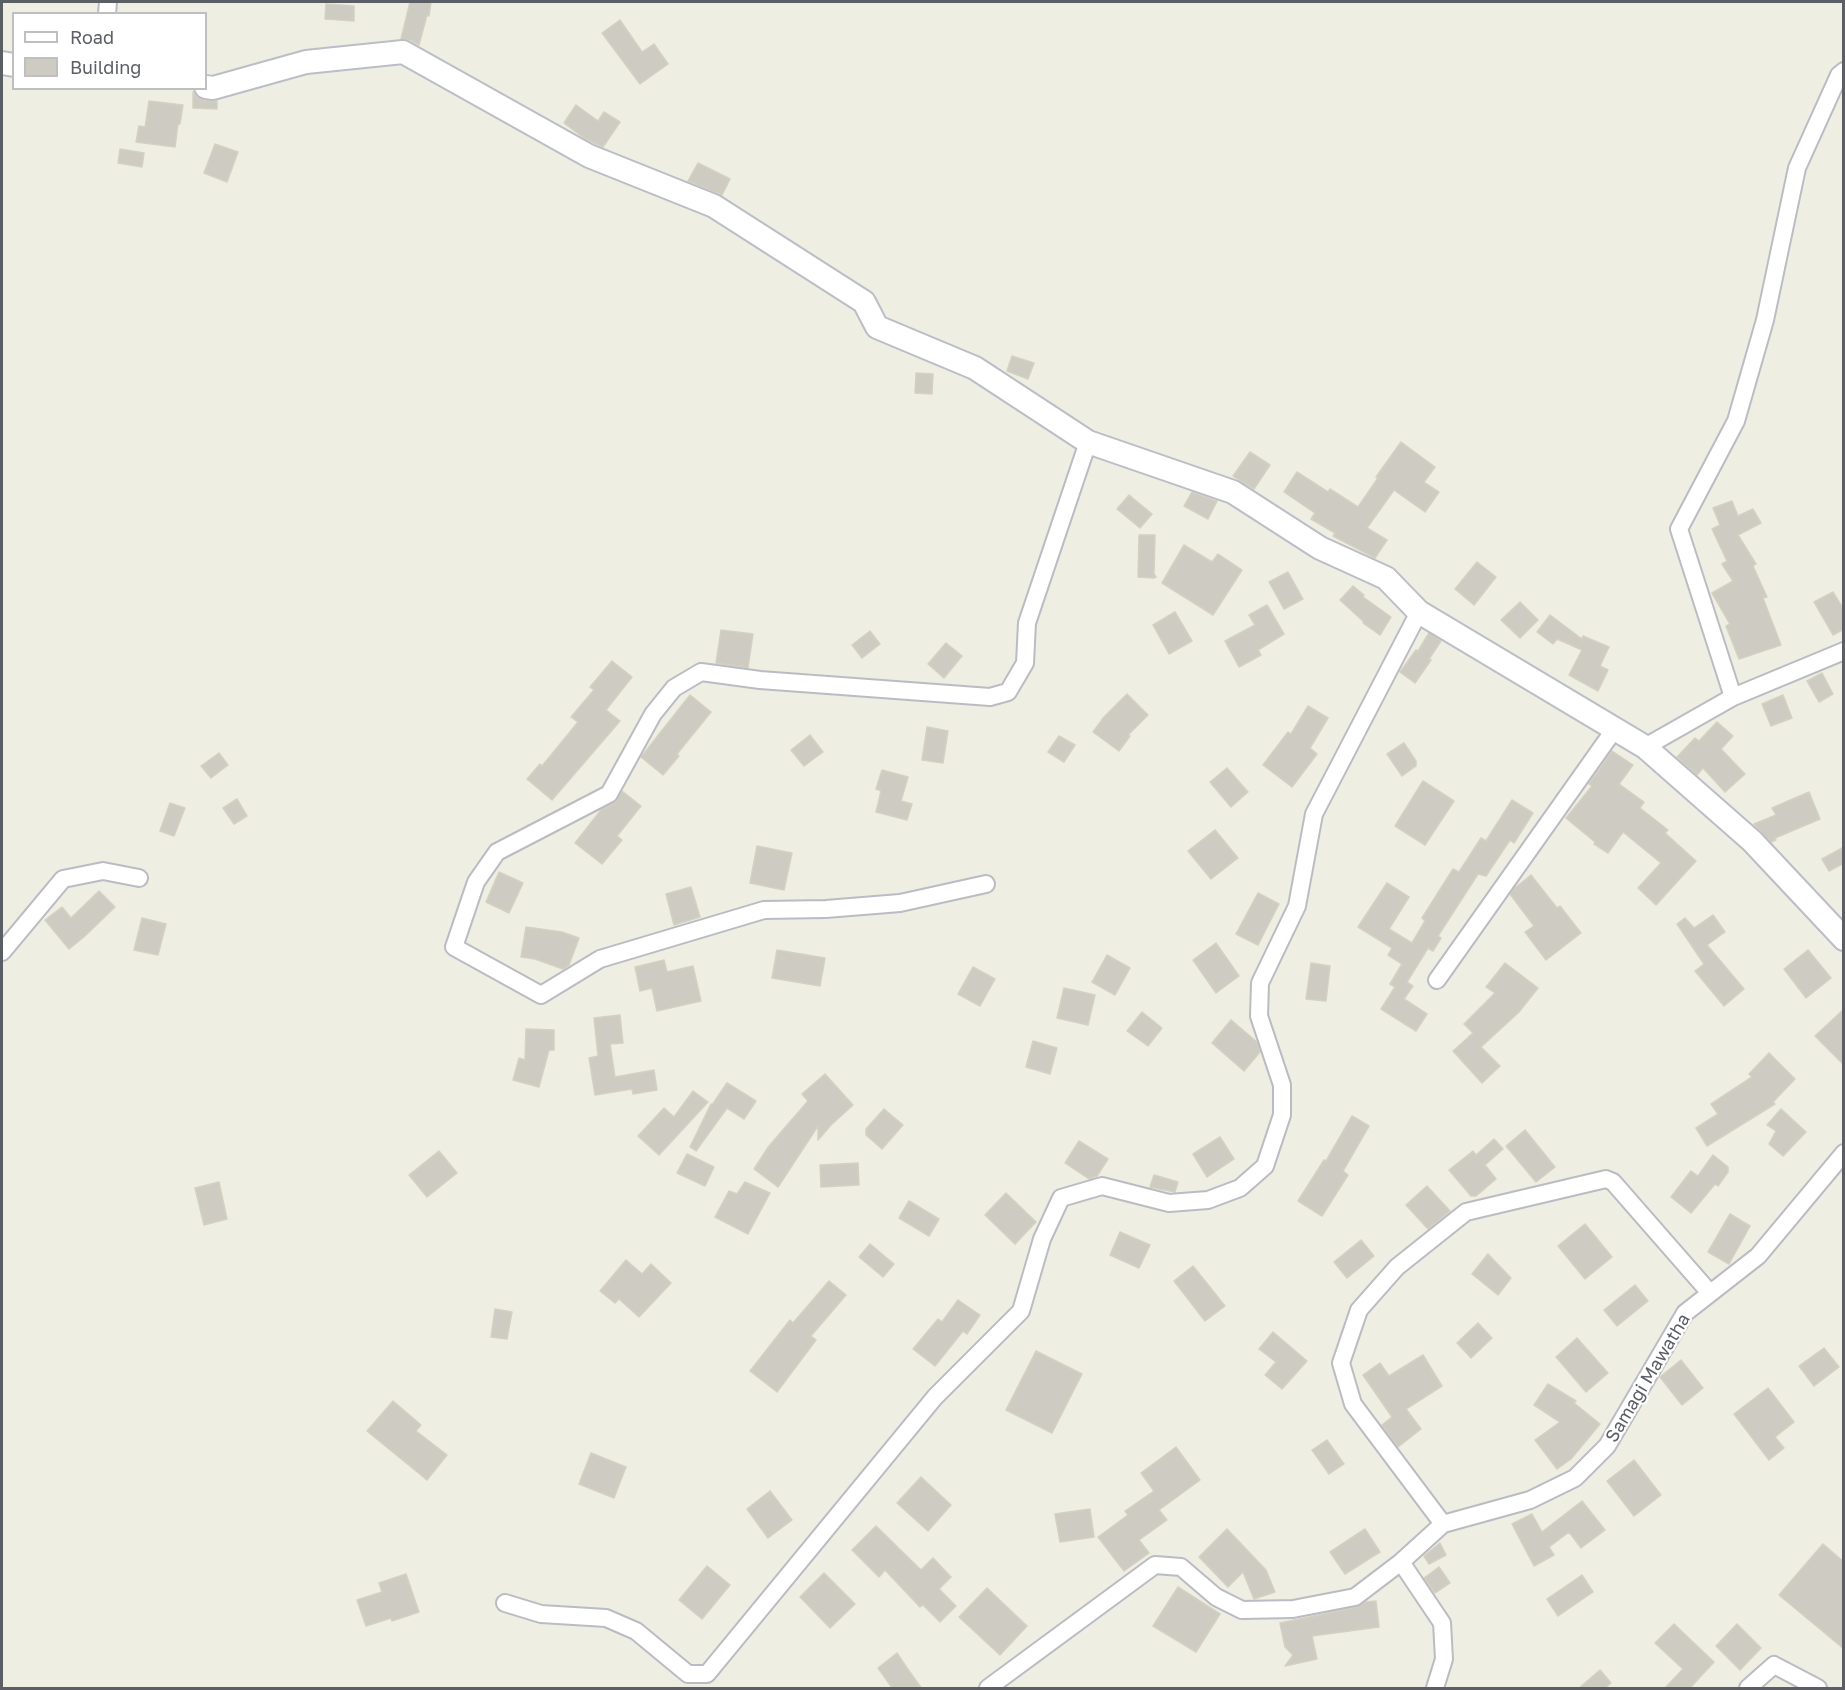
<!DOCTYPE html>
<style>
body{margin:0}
#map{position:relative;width:1845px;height:1690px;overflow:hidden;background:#efeee3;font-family:"Golos Text",sans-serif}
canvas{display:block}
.frame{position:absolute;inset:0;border:3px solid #5b5e65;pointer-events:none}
.legend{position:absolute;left:12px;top:12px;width:195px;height:78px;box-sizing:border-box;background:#fff;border:2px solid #bdbfc1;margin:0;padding:8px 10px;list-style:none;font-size:18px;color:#5b5e65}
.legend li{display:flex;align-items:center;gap:12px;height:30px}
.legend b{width:30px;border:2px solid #bdbfc1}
</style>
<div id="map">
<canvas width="1845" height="1690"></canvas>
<div class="frame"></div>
<ul class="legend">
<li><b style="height:8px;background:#fff"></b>Road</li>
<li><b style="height:16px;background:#cdcbc2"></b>Building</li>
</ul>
</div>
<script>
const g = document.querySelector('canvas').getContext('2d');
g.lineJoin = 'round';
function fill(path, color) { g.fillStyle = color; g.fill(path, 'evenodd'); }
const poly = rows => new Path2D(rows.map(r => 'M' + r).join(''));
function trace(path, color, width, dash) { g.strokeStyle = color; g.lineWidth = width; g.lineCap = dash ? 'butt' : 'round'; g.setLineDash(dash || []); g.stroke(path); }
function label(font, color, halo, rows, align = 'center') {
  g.font = font + ' "Golos Text",sans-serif'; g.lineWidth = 4.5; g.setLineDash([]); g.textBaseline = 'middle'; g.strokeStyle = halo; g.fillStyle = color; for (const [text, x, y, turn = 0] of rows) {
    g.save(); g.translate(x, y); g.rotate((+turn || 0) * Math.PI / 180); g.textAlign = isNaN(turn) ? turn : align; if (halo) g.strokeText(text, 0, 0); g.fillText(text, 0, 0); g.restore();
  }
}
const building = poly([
 [410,2,431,2,429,16,427,15,419,45,410,40,401,39,410,2],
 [326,4,354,6,354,21,325,19,326,4],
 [620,20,642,52,654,44,668,64,640,84,602,33,620,20],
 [193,92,197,97,204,100,217,101,217,109,193,108,193,92],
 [149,101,183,105,180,124,178,124,175,147,136,142,139,126,145,127,149,101],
 [576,105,598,121,604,112,620,122,603,147,584,138,564,123,576,105],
 [215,144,238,152,227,182,204,173,215,144],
 [120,149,144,153,142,167,118,163,120,149],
 [698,163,730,179,722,195,688,181,698,163],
 [1012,356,1034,363,1028,379,1007,371,1012,356],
 [916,373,933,374,932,394,915,393,916,373],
 [1401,442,1435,467,1424,482,1439,492,1425,512,1394,490,1367,528,1387,540,1375,558,1333,536,1335,533,1311,519,1315,513,1284,492,1297,472,1328,492,1330,489,1358,507,1378,478,1376,477,1401,442],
 [1250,452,1270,465,1254,489,1233,476,1250,452],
 [1192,492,1217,501,1208,519,1184,506,1192,492],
 [1129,495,1152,514,1140,528,1117,509,1129,495],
 [1732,501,1738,516,1753,509,1761,523,1738,535,1756,564,1753,566,1767,597,1763,598,1781,645,1739,659,1726,626,1730,624,1712,593,1733,581,1722,564,1727,561,1712,529,1720,525,1713,508,1732,501],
 [1139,535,1155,535,1154,574,1156,577,1154,578,1138,577,1139,535],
 [1184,545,1212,562,1218,554,1242,570,1213,615,1162,583,1184,545],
 [1477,562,1496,577,1474,605,1455,589,1477,562],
 [1288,572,1303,599,1284,609,1269,582,1288,572],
 [1353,586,1364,595,1363,597,1391,617,1380,635,1363,623,1364,622,1340,600,1353,586],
 [1833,592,1844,610,1844,629,1833,635,1814,602,1833,592],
 [1520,602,1538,620,1520,638,1501,620,1520,602],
 [1267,605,1284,634,1258,650,1261,655,1239,667,1225,641,1255,625,1249,615,1267,605],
 [1175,612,1192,641,1169,654,1153,625,1175,612],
 [1550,615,1582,639,1583,636,1609,647,1600,666,1608,670,1598,691,1569,675,1582,650,1557,639,1553,644,1537,632,1550,615],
 [721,630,753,634,748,668,716,663,721,630],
 [870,631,880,644,862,658,852,645,870,631],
 [1429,633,1441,641,1429,659,1431,660,1415,683,1400,672,1416,650,1418,651,1429,633],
 [946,643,962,656,944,678,928,664,946,643],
 [612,661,632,677,606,710,620,721,552,800,527,779,540,764,542,766,578,722,571,717,594,690,590,687,612,661],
 [1822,673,1833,694,1819,702,1807,681,1822,673],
 [1127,694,1148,715,1128,735,1130,736,1119,751,1093,732,1104,717,1127,694],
 [690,695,711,712,677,754,679,756,663,775,641,757,690,695],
 [1783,695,1792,718,1771,726,1762,704,1783,695],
 [1308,706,1328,718,1310,748,1317,754,1292,787,1263,765,1288,732,1291,734,1308,706],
 [1717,722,1733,736,1721,749,1745,774,1725,792,1703,768,1697,775,1677,757,1695,738,1699,741,1717,722],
 [927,727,948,731,943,763,922,760,927,727],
 [810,735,823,752,804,766,791,750,810,735],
 [1059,736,1075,745,1064,762,1048,752,1059,736],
 [1404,743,1416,761,1416,766,1402,776,1387,754,1404,743],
 [1612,751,1633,765,1619,784,1644,802,1640,808,1668,830,1665,833,1696,861,1656,905,1638,888,1661,863,1623,832,1608,853,1594,844,1595,842,1566,818,1592,786,1589,784,1612,751],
 [219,753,228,765,211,778,201,766,219,753],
 [1227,768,1248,792,1231,807,1210,782,1227,768],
 [882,770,908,777,901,801,912,804,907,820,876,812,881,791,876,789,882,770],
 [1423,781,1454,801,1425,845,1395,826,1423,781],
 [622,791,641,806,617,836,622,840,602,864,575,843,601,810,614,803,622,791],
 [1809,792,1820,819,1775,838,1776,840,1771,842,1754,824,1776,815,1772,808,1809,792],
 [237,799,247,816,234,824,223,808,237,799],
 [1512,800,1533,813,1514,843,1510,840,1486,876,1478,874,1438,936,1441,938,1433,951,1428,948,1407,982,1413,986,1404,999,1427,1014,1416,1031,1381,1009,1395,987,1390,984,1402,964,1388,955,1392,948,1358,927,1387,883,1409,897,1389,929,1412,943,1425,921,1422,918,1453,869,1459,872,1481,838,1486,841,1512,800],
 [170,803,185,808,174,836,160,831,170,803],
 [1215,830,1238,858,1211,879,1188,851,1215,830],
 [757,846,792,853,784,890,750,883,757,846],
 [1844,847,1844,863,1829,871,1822,859,1844,847],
 [499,872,523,883,509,913,486,902,499,872],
 [1531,875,1557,908,1560,906,1581,933,1546,960,1525,932,1534,926,1510,894,1515,888,1531,875],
 [691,887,700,917,674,925,666,894,691,887],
 [99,891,115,907,85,936,69,949,45,920,62,907,71,918,99,891],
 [1258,893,1279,904,1258,945,1236,934,1258,893],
 [1713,915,1725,932,1707,945,1744,989,1724,1006,1695,971,1704,964,1677,924,1685,918,1694,928,1713,915],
 [142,918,166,924,158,955,134,950,142,918],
 [526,927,562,932,579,938,569,965,563,969,535,959,521,957,526,927],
 [1216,943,1239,976,1216,993,1193,960,1216,943],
 [777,950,825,958,820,986,772,978,777,950],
 [1808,950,1831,978,1806,998,1784,969,1808,950],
 [1107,955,1130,968,1115,995,1092,982,1107,955],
 [664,960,667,972,693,966,701,1001,657,1011,652,988,640,991,635,967,664,960],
 [1311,963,1330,966,1326,1001,1306,999,1311,963],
 [1505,963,1538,988,1519,1012,1481,1047,1500,1066,1482,1083,1453,1051,1473,1033,1464,1024,1495,993,1486,987,1505,963],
 [973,967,995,979,980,1006,958,994,973,967],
 [1064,988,1095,995,1088,1025,1057,1018,1064,988],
 [1844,1009,1844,1065,1815,1036,1844,1009],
 [1142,1012,1162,1028,1148,1046,1127,1031,1142,1012],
 [620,1015,623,1043,610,1044,615,1077,654,1070,657,1090,633,1094,632,1089,595,1095,589,1058,598,1056,594,1018,620,1015],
 [1231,1020,1257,1042,1260,1052,1244,1071,1212,1043,1231,1020],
 [526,1029,554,1030,554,1050,549,1050,539,1087,513,1080,519,1058,525,1060,526,1029],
 [1033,1041,1057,1048,1050,1074,1026,1067,1033,1041],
 [1769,1053,1795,1079,1773,1102,1775,1104,1707,1146,1696,1128,1718,1114,1711,1104,1752,1077,1749,1074,1769,1053],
 [825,1074,853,1105,831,1125,818,1140,818,1126,778,1187,754,1169,769,1146,808,1101,802,1094,825,1074],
 [727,1083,756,1101,744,1119,727,1108,696,1151,690,1147,711,1104,712,1105,727,1083],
 [693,1091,708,1102,659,1155,638,1136,664,1108,674,1117,693,1091],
 [884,1109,903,1125,882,1149,866,1135,866,1129,884,1109],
 [1781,1109,1806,1132,1783,1156,1769,1144,1776,1131,1767,1125,1781,1109],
 [1352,1116,1369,1126,1343,1171,1348,1175,1322,1216,1298,1201,1324,1160,1326,1161,1352,1116],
 [1525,1130,1555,1167,1536,1182,1506,1146,1525,1130],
 [1220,1137,1234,1159,1207,1177,1193,1154,1220,1137],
 [1494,1139,1503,1149,1485,1165,1496,1179,1476,1196,1471,1196,1449,1170,1473,1151,1476,1155,1494,1139],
 [1079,1141,1108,1159,1097,1176,1089,1179,1065,1163,1079,1141],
 [439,1151,457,1173,427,1197,409,1175,439,1151],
 [687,1154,714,1167,705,1186,677,1173,687,1154],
 [1713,1155,1728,1167,1728,1172,1718,1186,1715,1184,1691,1213,1671,1197,1691,1171,1698,1176,1713,1155],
 [858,1163,859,1185,821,1187,820,1165,858,1163],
 [1154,1175,1178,1182,1175,1192,1150,1187,1154,1175],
 [219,1182,227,1219,204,1225,195,1188,219,1182],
 [745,1182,770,1193,748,1234,715,1217,729,1191,737,1194,745,1182],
 [1427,1186,1450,1211,1428,1229,1406,1205,1427,1186],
 [1006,1193,1036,1222,1015,1244,985,1215,1006,1193],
 [909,1201,939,1219,929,1236,899,1218,909,1201],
 [1730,1214,1750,1226,1729,1264,1708,1252,1730,1214],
 [1585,1224,1612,1257,1585,1279,1558,1246,1585,1224],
 [1120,1232,1150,1245,1139,1268,1110,1255,1120,1232],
 [1361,1240,1374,1256,1347,1278,1334,1262,1361,1240],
 [870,1244,894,1264,883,1277,859,1257,870,1244],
 [1488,1254,1511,1278,1498,1295,1472,1274,1488,1254],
 [626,1260,642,1274,651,1264,671,1283,639,1317,619,1299,615,1303,600,1291,626,1260],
 [1193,1266,1225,1306,1205,1321,1174,1281,1193,1266],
 [829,1281,846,1295,811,1336,816,1340,777,1392,750,1371,790,1320,793,1323,829,1281],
 [1635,1285,1648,1301,1617,1326,1604,1310,1635,1285],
 [958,1300,980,1315,967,1334,963,1331,935,1366,913,1349,938,1319,942,1322,958,1300],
 [495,1309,512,1312,507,1339,491,1337,495,1309],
 [1478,1323,1492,1338,1471,1358,1457,1343,1478,1323],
 [1273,1332,1307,1361,1282,1389,1265,1375,1276,1362,1259,1349,1273,1332],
 [1577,1338,1608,1373,1586,1392,1556,1357,1577,1338],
 [1824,1348,1839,1367,1814,1386,1799,1366,1824,1348],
 [1036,1351,1082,1374,1052,1433,1006,1410,1036,1351],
 [1423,1355,1442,1386,1406,1409,1421,1429,1398,1447,1382,1425,1392,1417,1363,1375,1380,1363,1389,1376,1423,1355],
 [1681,1360,1703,1388,1682,1405,1660,1377,1681,1360],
 [1548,1384,1576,1401,1574,1403,1600,1424,1571,1459,1557,1469,1535,1440,1560,1422,1534,1405,1548,1384],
 [1768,1388,1794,1422,1775,1437,1784,1448,1769,1460,1734,1414,1768,1388],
 [393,1401,421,1425,416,1431,447,1455,427,1480,367,1431,393,1401],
 [1327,1440,1344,1464,1329,1474,1312,1450,1327,1440],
 [1176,1447,1200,1480,1159,1510,1167,1520,1139,1540,1149,1553,1124,1571,1098,1537,1128,1515,1125,1511,1154,1491,1141,1473,1176,1447],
 [591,1453,626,1467,614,1498,579,1484,591,1453],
 [1634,1460,1661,1495,1634,1516,1607,1481,1634,1460],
 [921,1477,951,1505,928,1531,897,1503,921,1477],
 [770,1491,792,1520,768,1538,747,1509,770,1491],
 [1582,1501,1605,1530,1581,1548,1569,1532,1549,1547,1554,1555,1534,1566,1512,1524,1532,1514,1542,1532,1582,1501],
 [1090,1509,1094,1537,1060,1542,1055,1514,1090,1509],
 [876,1526,921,1570,933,1558,951,1577,939,1589,956,1606,940,1622,923,1605,920,1607,885,1570,879,1577,852,1550,876,1526],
 [1227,1529,1266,1570,1275,1592,1254,1599,1243,1572,1228,1587,1199,1557,1227,1529],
 [1365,1529,1380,1552,1345,1574,1330,1552,1365,1529],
 [1440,1543,1446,1555,1429,1564,1424,1556,1440,1543],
 [1823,1544,1844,1562,1844,1649,1779,1595,1823,1544],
 [707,1566,730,1585,702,1619,679,1600,707,1566],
 [1439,1567,1450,1583,1435,1593,1424,1578,1439,1567],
 [824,1573,855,1604,830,1628,800,1597,824,1573],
 [406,1574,419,1612,392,1621,391,1618,366,1626,357,1600,382,1592,379,1583,406,1574],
 [1582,1575,1593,1592,1558,1616,1547,1599,1582,1575],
 [1178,1587,1220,1614,1196,1652,1153,1626,1178,1587],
 [987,1588,1027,1626,1000,1655,959,1617,987,1588],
 [1376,1601,1379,1627,1312,1636,1317,1659,1285,1666,1293,1655,1285,1647,1280,1623,1357,1607,1366,1602,1376,1601],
 [1674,1624,1714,1662,1689,1689,1664,1689,1683,1669,1655,1643,1674,1624],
 [1737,1624,1761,1648,1740,1670,1716,1646,1737,1624],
 [897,1653,907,1668,922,1689,893,1689,878,1668,897,1653],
 [1600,1670,1611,1683,1604,1689,1578,1689,1600,1670]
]);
fill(building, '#cdcbc2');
trace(building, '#d5d1c0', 1.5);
const street = poly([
 [107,14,108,2],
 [1733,697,1679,529,1736,421,1765,320,1797,168,1839,75,1844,71],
 [1645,747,1733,697,1844,651],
 [986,884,900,903,826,909,764,910,600,959,541,995,454,947,476,882,497,852,609,794,653,714,674,688,701,672,760,680,990,697,1008,692,1025,663,1027,623,1088,442],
 [2,952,63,879,103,871,139,878],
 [1437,980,1614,730],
 [1443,1524,1530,1500,1575,1478,1607,1446,1685,1313,1758,1256,1844,1153],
 [505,1603,541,1614,606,1618,636,1631,688,1674,707,1674,935,1397,1021,1311,1042,1239,1061,1198,1102,1186,1169,1203,1208,1200,1240,1188,1265,1166,1282,1115,1282,1085,1259,1016,1260,983,1297,906,1314,814,1419,612],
 [988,1688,1155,1565,1181,1567,1216,1597,1242,1610,1293,1609,1355,1597,1401,1562],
 [1435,1688,1444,1659,1442,1623,1401,1562,1443,1524,1353,1404,1341,1363,1359,1310,1397,1267,1466,1212,1606,1179,1613,1182,1710,1293],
 [1748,1688,1774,1665,1818,1688]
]);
const secondary = poly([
 [2,63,14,65],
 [206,87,213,88,306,62,403,52,589,156,714,206,864,302,877,327,975,368,1088,442,1233,492,1320,548,1386,578,1419,612,1645,747,1752,841,1844,939]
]);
trace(street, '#bbbcc3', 20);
trace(secondary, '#bbbec6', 26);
trace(street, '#fff', 16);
trace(secondary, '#fff', 22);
label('18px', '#5b5e65', '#fff', [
 ["Samagi Mawatha",1648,1378,-59]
]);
</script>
